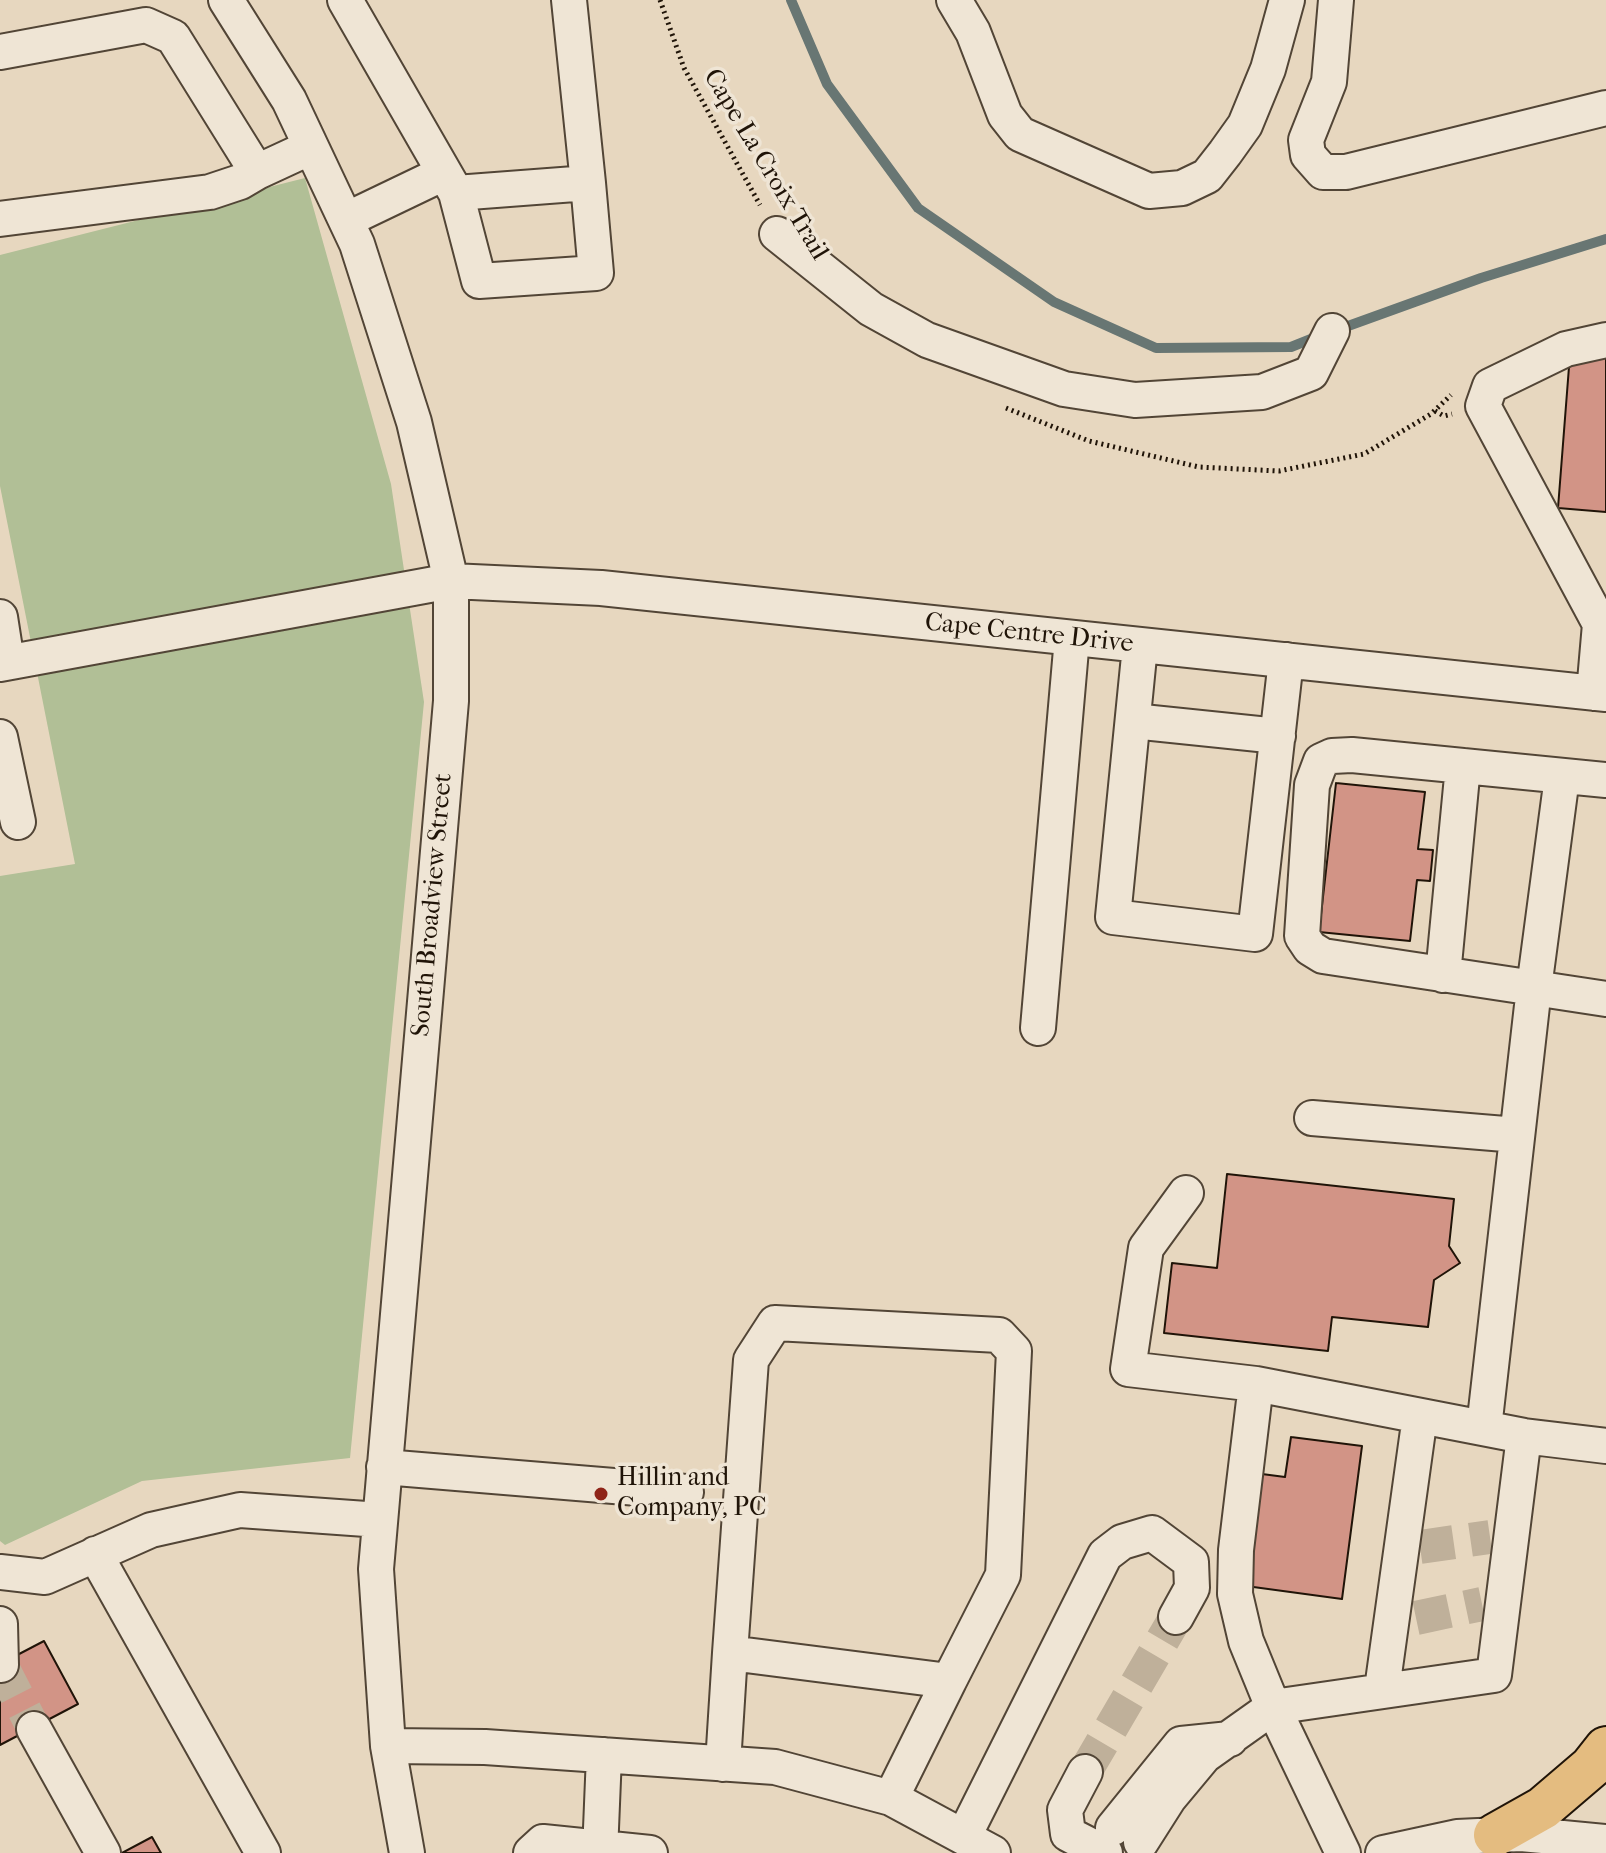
<!DOCTYPE html>
<style>
body{margin:0}
canvas{display:block;background:#e7d7bf}
</style>
<canvas width="1606" height="1853"></canvas>
<script>
const g = document.querySelector('canvas').getContext('2d');
g.lineJoin = 'round';
function fill(path, color) { g.fillStyle = color; g.fill(path, 'evenodd'); }
const poly = rows => new Path2D(rows.map(r => 'M' + r).join(''));
function trace(path, color, width, dash) { g.strokeStyle = color; g.lineWidth = width; g.lineCap = dash ? 'butt' : 'round'; g.setLineDash(dash || []); g.stroke(path); }
function label(font, color, halo, rows, align = 'center') {
  g.font = font + ' "IM FELL French Canon",serif'; g.lineWidth = 7; g.setLineDash([]); g.textBaseline = 'middle'; g.strokeStyle = halo; g.fillStyle = color; for (const [text, x, y, turn = 0] of rows) {
    g.save(); g.translate(x, y); g.rotate((+turn || 0) * Math.PI / 180); g.textAlign = isNaN(turn) ? turn : align; if (halo) g.strokeText(text, 0, 0); g.fillText(text, 0, 0); g.restore();
  }
}
fill(poly([
 [305,178,391,484,424,702,350,1458,142,1481,5,1545,0,1541,0,876,75,864,0,486,0,255]
]), '#b1bf96');
trace(poly([
 [791,0,827,84,918,208,1054,302,1156,348,1291,347,1321,335],
 [1337,330,1481,278,1606,239]
]), '#687673', 10);
const building = poly([
 [1570,354,1606,357,1606,512,1558,508,1570,354],
 [1336,783,1425,792,1418,849,1433,850,1430,881,1417,880,1410,941,1319,932,1336,783],
 [1227,1174,1454,1199,1449,1246,1460,1263,1434,1280,1428,1327,1332,1317,1328,1351,1164,1333,1172,1263,1217,1268,1227,1174],
 [1291,1437,1362,1446,1342,1599,1246,1586,1262,1474,1285,1477,1291,1437],
 [44,1641,78,1704,0,1745,0,1664,44,1641],
 [152,1837,161,1853,122,1853,152,1837]
]);
fill(building, '#d29486');
trace(building, '#201408', 2);
trace(poly([
 [1420,1547,1490,1537],
 [1416,1618,1482,1604],
 [1,1665,34,1729],
 [1085,1772,1176,1617]
]), '#bfb09a', 34, [34, 17]);
const minor = poly([
 [226,0,289,100,357,244,414,422,451,581,451,701,376,1569,388,1746,407,1853],
 [345,0,456,193,588,183,569,0],
 [954,0,973,32,1005,115,1020,134,1149,191,1182,188,1207,176,1225,153,1245,125,1268,69,1287,0],
 [1336,0,1329,82,1306,140,1308,155,1323,172,1346,172,1606,108],
 [0,52,146,25,173,37,257,172,311,147],
 [456,193,479,281,596,273,588,183],
 [0,219,210,192,240,182,257,172],
 [346,220,444,173],
 [777,234,871,309,927,340,1064,389,1135,400,1262,392,1311,373,1332,331],
 [0,617,7,662],
 [1140,646,1113,917,1255,934,1286,660],
 [0,664,451,581,601,588,1606,694],
 [1594,693,1600,624,1483,406,1490,386,1566,349,1606,340],
 [1133,721,1278,736],
 [0,737,18,822],
 [1562,777,1534,988,1323,956,1310,948,1302,936,1312,785,1321,761,1332,756,1352,755,1606,780],
 [1443,975,1463,766],
 [1038,1028,1072,638],
 [1312,1118,1517,1135],
 [1186,1193,1146,1248,1128,1369,1256,1384,1524,1436,1606,1446],
 [1484,1428,1534,988,1606,999],
 [384,1467,686,1492],
 [95,1554,263,1853],
 [0,1572,45,1577,151,1530,240,1510,380,1520],
 [0,1624,1,1665],
 [1382,1689,1420,1416],
 [34,1729,103,1853],
 [388,1746,485,1747,775,1767,891,1798,993,1853],
 [723,1764,730,1653,949,1681,1003,1575,1014,1351,999,1335,775,1323,751,1360,730,1653],
 [1085,1772,1065,1810,1068,1834,1105,1853],
 [891,1798,949,1681],
 [1113,1828,1181,1744,1230,1739],
 [964,1836,1105,1555,1122,1542,1152,1533,1191,1562,1192,1588,1176,1617],
 [1141,1842,1169,1798,1204,1756,1273,1707,1246,1641,1235,1594,1236,1550,1256,1384],
 [531,1853,543,1842,650,1853],
 [600,1853,604,1755],
 [1343,1853,1273,1707,1494,1675,1524,1436],
 [1383,1853,1457,1837,1521,1834,1606,1842]
]);
const major = poly([
 [1495,1835,1543,1808,1591,1767,1606,1748]
]);
trace(minor, '#524536', 38);
trace(major, '#201408', 46);
trace(poly([
 [660,0,684,68,760,205],
 [1006,408,1089,441,1199,467,1279,471,1364,454,1431,414,1451,395],
 [1435,411,1444,416,1452,414]
]), '#201408', 5, [2, 4]);
trace(minor, '#efe5d5', 34);
trace(major, '#e4bc80', 42);
for (const [x, y, r, color] of [
 [601,1494,8,"#8f2418"]
]) { const dot = new Path2D(); dot.arc(x, y, r, 0, 2 * Math.PI); g.fillStyle = color; g.fill(dot); trace(dot, '#efe5d5', 3); }
label('26px', '#201408', '#efe5d5', [
 ["Cape La Croix Trail",765,165,59],
 ["Cape Centre Drive",1029,634,6],
 ["South Broadview Street",433,905,-85]
]);
label('26px', '#201408', '#efe5d5', [
 ["Hillin and",617,1479],
 ["Company, PC",617,1509]
], 'left');
</script>
